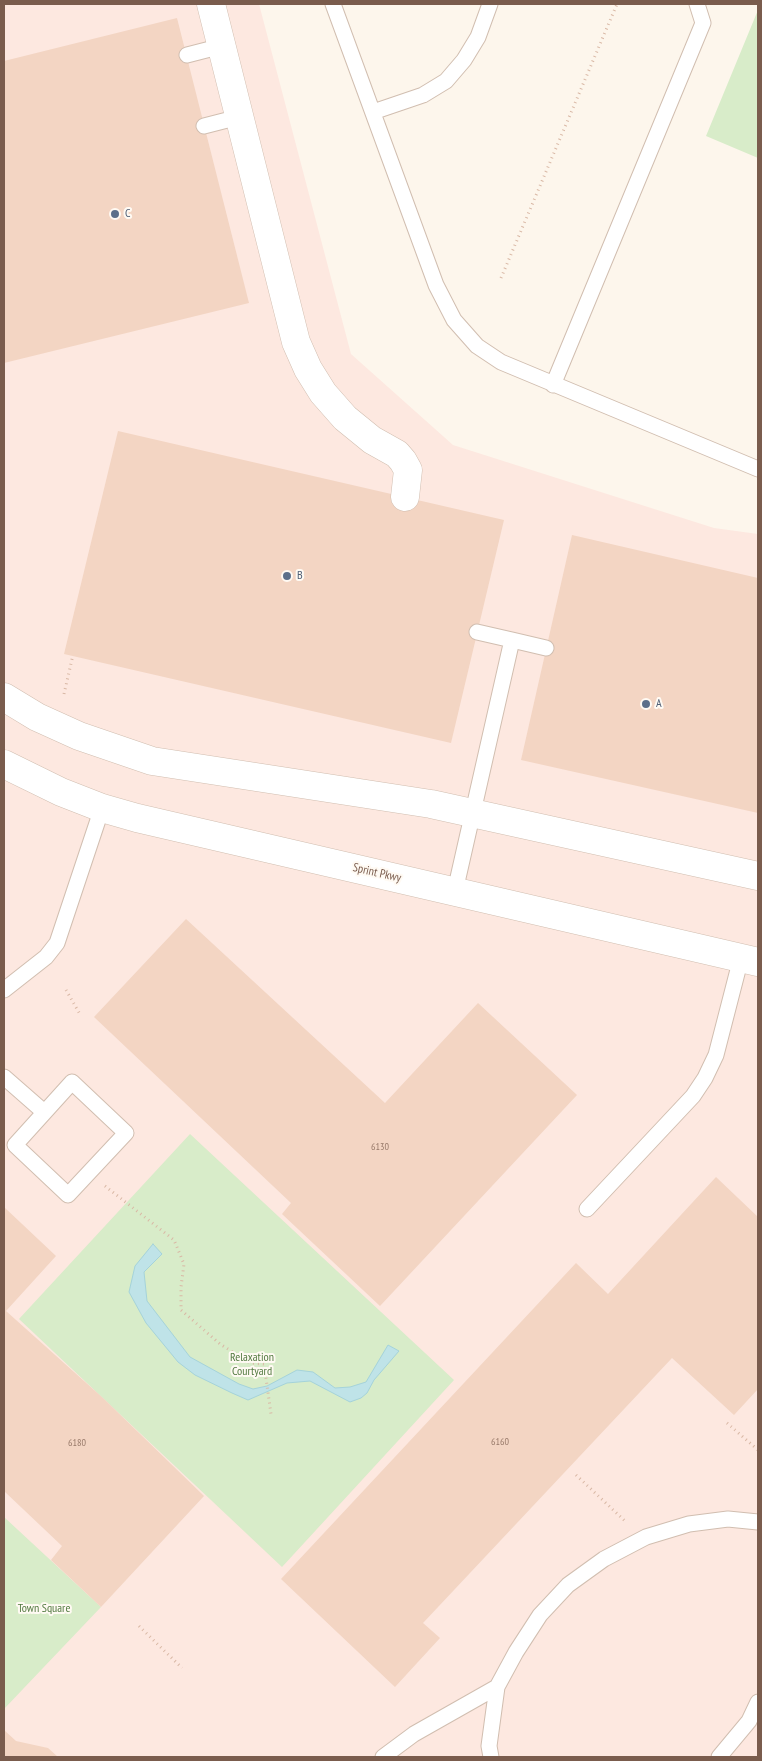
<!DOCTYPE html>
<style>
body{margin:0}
#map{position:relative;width:762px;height:1761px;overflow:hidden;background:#fdf6ec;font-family:"PT Sans Narrow",sans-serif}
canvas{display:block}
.frame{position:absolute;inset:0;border:5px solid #7a5c4d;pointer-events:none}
</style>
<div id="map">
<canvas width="762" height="1761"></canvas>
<div class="frame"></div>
</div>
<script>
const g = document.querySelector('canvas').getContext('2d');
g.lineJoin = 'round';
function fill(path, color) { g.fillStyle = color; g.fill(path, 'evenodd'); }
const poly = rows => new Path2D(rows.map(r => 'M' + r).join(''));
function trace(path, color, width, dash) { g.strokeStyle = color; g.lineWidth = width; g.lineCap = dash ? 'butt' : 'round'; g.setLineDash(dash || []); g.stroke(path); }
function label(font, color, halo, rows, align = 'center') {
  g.font = font + ' "PT Sans Narrow",sans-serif'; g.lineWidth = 4; g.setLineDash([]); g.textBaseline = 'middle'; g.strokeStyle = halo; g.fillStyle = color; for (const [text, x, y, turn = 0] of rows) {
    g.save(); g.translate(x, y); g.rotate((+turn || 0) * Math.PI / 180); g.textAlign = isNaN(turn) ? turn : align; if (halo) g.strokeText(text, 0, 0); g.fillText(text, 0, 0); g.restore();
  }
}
fill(poly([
 [4,4,259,4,351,354,453,445,714,528,758,534,758,1757,4,1757]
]), '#fde8e0');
fill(poly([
 [758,10,758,158,706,136],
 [190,1134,454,1380,282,1567,19,1319],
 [4,1517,101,1607,4,1709]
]), '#d8ecc9');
const water = poly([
 [153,1244,162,1254,144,1272,147,1301,190,1357,239,1384,253,1389,267,1386,297,1370,313,1372,335,1388,350,1387,366,1382,388,1345,399,1351,374,1380,367,1393,361,1398,350,1402,310,1381,287,1383,248,1400,232,1393,195,1375,178,1362,146,1323,129,1292,135,1266,153,1244]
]);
fill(water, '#bfe3e8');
trace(water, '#a5d3da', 1);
fill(poly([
 [177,18,249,303,4,363,4,61],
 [118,431,504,520,451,743,64,654],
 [572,535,758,578,758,813,521,760],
 [186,919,385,1103,478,1003,577,1095,380,1306,282,1214,291,1203,94,1017],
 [716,1177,758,1217,758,1389,734,1415,672,1358,423,1623,440,1638,395,1687,281,1579,576,1263,608,1294],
 [4,1207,56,1256,6,1311,103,1398,204,1496,101,1607,51,1560,62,1546,4,1491],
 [4,1730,16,1741,48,1748,58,1757,4,1757]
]), '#f3d5c3');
const service = poly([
 [333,4,436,285,454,320,477,346,501,362,758,469],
 [187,55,222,46],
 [373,112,423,95,446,81,464,60,478,37,490,4],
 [204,126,239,117],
 [553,385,703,23,697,4],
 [512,640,546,648],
 [455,891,512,640,477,632],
 [4,990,46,957,57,943,102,808],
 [4,1077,44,1112],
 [72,1082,126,1133,68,1195,15,1145,72,1082],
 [587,1209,693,1096,705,1078,716,1055,741,958],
 [383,1757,414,1734,497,1687],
 [491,1757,489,1746,497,1687,516,1652,540,1615,568,1585,604,1559,646,1537,689,1524,728,1519,758,1522],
 [719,1757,749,1721,758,1702]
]);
const minor = poly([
 [211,4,296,342,308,369,323,393,345,418,372,440,397,454,403,461,408,470,405,497],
 [4,697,37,717,79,736,152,761,431,804,758,876],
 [4,764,61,792,102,808,137,818,758,962]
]);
trace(service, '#d1beb0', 17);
trace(minor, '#d1beb0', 29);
trace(poly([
 [501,278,617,4],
 [64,694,73,655],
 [66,990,81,1016],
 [105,1186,174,1240,184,1264,181,1287,181,1310,220,1344,250,1363,264,1364,271,1414],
 [727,1423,758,1450],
 [576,1475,625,1521],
 [139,1626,182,1668]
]), '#d9b8a5', 3, [1, 4]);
trace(service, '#fff', 15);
trace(minor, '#fff', 28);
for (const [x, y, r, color] of [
 [115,214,5,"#5c6f8a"],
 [287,576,5,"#5c6f8a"],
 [646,704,5,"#5c6f8a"]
]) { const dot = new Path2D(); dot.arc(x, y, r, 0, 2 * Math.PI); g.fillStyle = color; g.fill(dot); trace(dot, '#fffaf3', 2); }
label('10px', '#987a6a', null, [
 ["6130",380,1147],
 ["6160",500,1442],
 ["6180",77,1443]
]);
label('12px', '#4e5e75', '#fffaf3', [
 ["C",125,214],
 ["B",297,576],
 ["A",656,704]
], 'left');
label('12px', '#7a5c4d', '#fffaf3', [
 ["Sprint Pkwy",377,873,13]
]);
label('12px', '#537a41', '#fffaf3', [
 ["Relaxation",252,1358],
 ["Courtyard",252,1372],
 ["Town Square",44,1609]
]);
</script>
